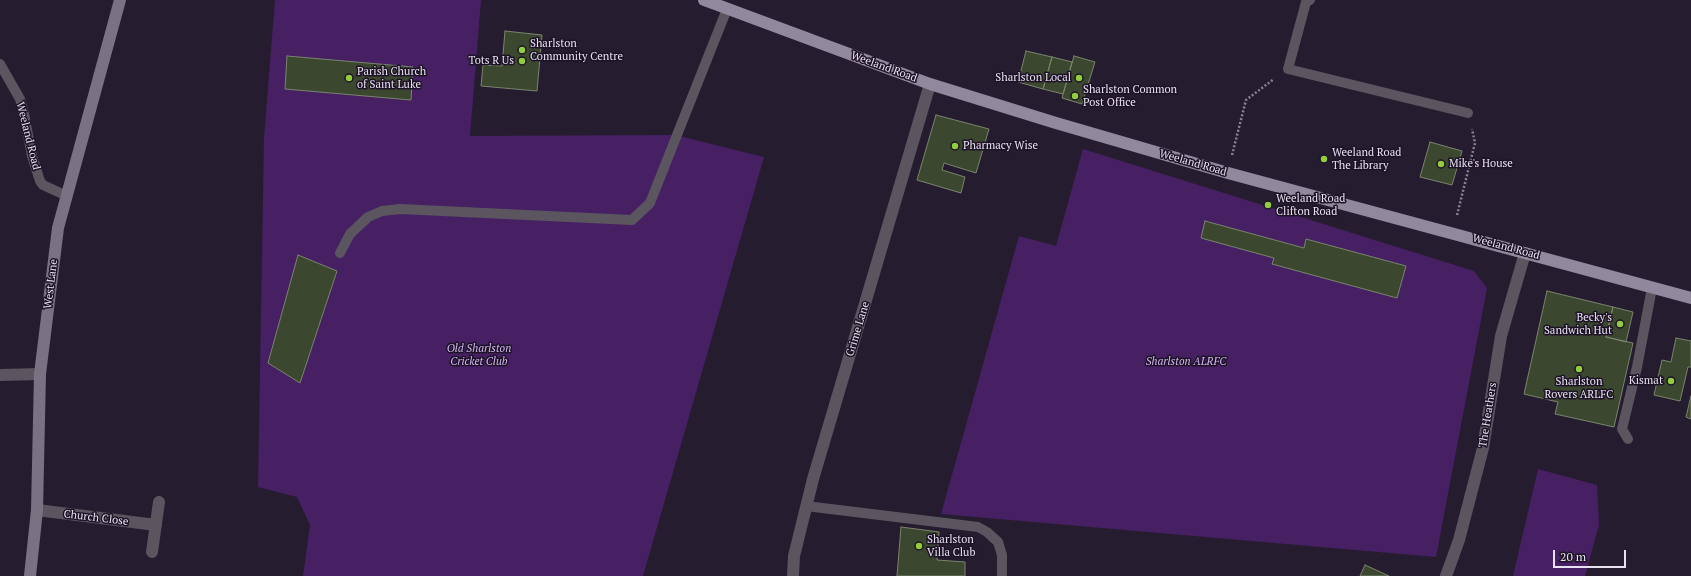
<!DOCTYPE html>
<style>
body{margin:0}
#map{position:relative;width:1691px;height:576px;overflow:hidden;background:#261c30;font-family:"PT Serif",serif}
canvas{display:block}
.scale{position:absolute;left:1553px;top:550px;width:73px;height:18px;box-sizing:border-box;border:2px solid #e8e1ef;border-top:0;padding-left:5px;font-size:12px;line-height:14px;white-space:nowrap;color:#e8e1ef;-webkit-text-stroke:3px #1d1326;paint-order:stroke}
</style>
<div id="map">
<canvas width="1691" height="576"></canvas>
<div class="scale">20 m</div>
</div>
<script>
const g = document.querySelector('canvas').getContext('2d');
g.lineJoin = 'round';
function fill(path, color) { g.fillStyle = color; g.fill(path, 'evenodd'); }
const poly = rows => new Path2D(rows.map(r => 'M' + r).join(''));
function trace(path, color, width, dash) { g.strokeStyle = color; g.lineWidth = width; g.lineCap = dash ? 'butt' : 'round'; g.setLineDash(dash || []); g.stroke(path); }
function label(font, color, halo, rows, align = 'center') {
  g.font = font + ' "PT Serif",serif'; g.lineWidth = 3; g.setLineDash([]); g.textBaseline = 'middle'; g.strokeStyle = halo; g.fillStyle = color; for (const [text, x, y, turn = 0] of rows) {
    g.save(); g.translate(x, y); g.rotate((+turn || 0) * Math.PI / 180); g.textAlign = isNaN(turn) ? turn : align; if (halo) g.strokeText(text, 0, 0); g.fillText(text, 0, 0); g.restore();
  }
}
fill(poly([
 [275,0,481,0,470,136,675,135,764,157,643,576,303,576,310,525,297,497,258,487,264,138],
 [1083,149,1474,271,1487,288,1436,557,941,514,1019,236,1056,246],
 [1538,469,1597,485,1599,525,1585,576,1513,576]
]), '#462063');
const building = poly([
 [505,31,542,35,537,91,481,86,483,65,502,66,505,31],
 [1026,51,1052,57,1043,89,1018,82,1026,51],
 [287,56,413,67,411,100,285,89,287,56],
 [1074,56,1095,62,1082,104,1062,98,1074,56],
 [1052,57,1072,62,1063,94,1043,89,1052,57],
 [936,115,989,129,976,173,944,163,942,170,965,177,961,193,917,180,936,115],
 [1430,142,1462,151,1452,185,1420,177,1430,142],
 [1205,221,1304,248,1306,239,1406,266,1397,298,1272,264,1274,258,1201,238,1205,221],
 [298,255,337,271,300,383,268,363,298,255],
 [1547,291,1613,307,1606,337,1633,343,1614,427,1555,414,1558,402,1524,394,1547,291],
 [1613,307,1633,312,1626,342,1606,337,1613,307],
 [1676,338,1691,341,1691,367,1688,367,1680,401,1654,395,1662,360,1671,362,1676,338],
 [1691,396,1691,419,1686,417,1691,396],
 [901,527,939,532,937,560,965,562,965,576,897,576,901,527],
 [1365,565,1389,576,1360,576,1365,565]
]);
fill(building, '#3c4730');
trace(building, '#79856c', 1);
trace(poly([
 [1232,155,1246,100,1274,79],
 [1457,215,1475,143,1472,129]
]), '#8a8192', 2.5, [2, 2]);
trace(poly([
 [1310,0,1306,2,1288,69,1468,113],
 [0,64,20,99,24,114,32,156,40,181,43,185,67,196],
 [340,253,350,234,368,217,382,211,400,209,632,220,650,203,727,9],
 [1628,439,1622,429,1637,367,1652,288],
 [806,506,978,527,987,532,998,542,1002,555,1002,576]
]), '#5a555f', 10);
trace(poly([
 [0,375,40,374],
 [37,510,156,525],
 [152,552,159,502],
 [793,576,794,556,813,479,930,84],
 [1446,576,1459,540,1483,448,1501,336,1525,253]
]), '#5a555f', 12);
trace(poly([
 [30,576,37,510,40,374,58,228,120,0]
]), '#7a7282', 12);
trace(poly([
 [704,0,930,84,1056,123,1228,173,1691,298]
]), '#92889d', 12);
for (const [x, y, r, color] of [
 [522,50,4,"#93cc3d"],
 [522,61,4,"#93cc3d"],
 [349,78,4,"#93cc3d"],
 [1079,78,4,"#93cc3d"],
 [1075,96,4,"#93cc3d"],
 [955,146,4,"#93cc3d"],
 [1324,159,4,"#93cc3d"],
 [1441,164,4,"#93cc3d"],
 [1268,205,4,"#93cc3d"],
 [1620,324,4,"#93cc3d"],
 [1579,369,4,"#93cc3d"],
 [1671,381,4,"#93cc3d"],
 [919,546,4,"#93cc3d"]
]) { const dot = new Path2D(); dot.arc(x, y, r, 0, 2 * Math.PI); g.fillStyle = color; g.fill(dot); trace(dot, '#1d1326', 1.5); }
label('11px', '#e8e1ef', '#1d1326', [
 ["Sharlston",530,44],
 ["Community Centre",530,57],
 ["Tots R Us",514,61,"right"],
 ["Parish Church",357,72],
 ["of Saint Luke",357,85],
 ["Sharlston Local",1071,78,"right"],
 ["Sharlston Common",1083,90],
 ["Post Office",1083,103],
 ["Pharmacy Wise",963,146],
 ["Weeland Road",1332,153],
 ["The Library",1332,166],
 ["Mike's House",1449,164],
 ["Weeland Road",1276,199],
 ["Clifton Road",1276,212],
 ["Becky's",1612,318,"right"],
 ["Sandwich Hut",1612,331,"right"],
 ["Kismat",1663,381,"right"],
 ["Sharlston",1579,382,"center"],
 ["Rovers ARLFC",1579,395,"center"],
 ["Sharlston",927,540],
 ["Villa Club",927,553]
], 'left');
label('11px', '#e8e1ef', '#1d1326', [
 ["Weeland Road",884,67,20],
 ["Weeland Road",28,136,76],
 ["Weeland Road",1193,163,16],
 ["Weeland Road",1506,247,15],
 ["West Lane",51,284,-83],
 ["Grime Lane",858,329,-73],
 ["The Heathers",1488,415,-81],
 ["Church Close",96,518,7]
]);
label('italic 11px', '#d5b6f3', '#1d1326', [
 ["Old Sharlston",479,349],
 ["Cricket Club",479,362],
 ["Sharlston ALRFC",1186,362]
]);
</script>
